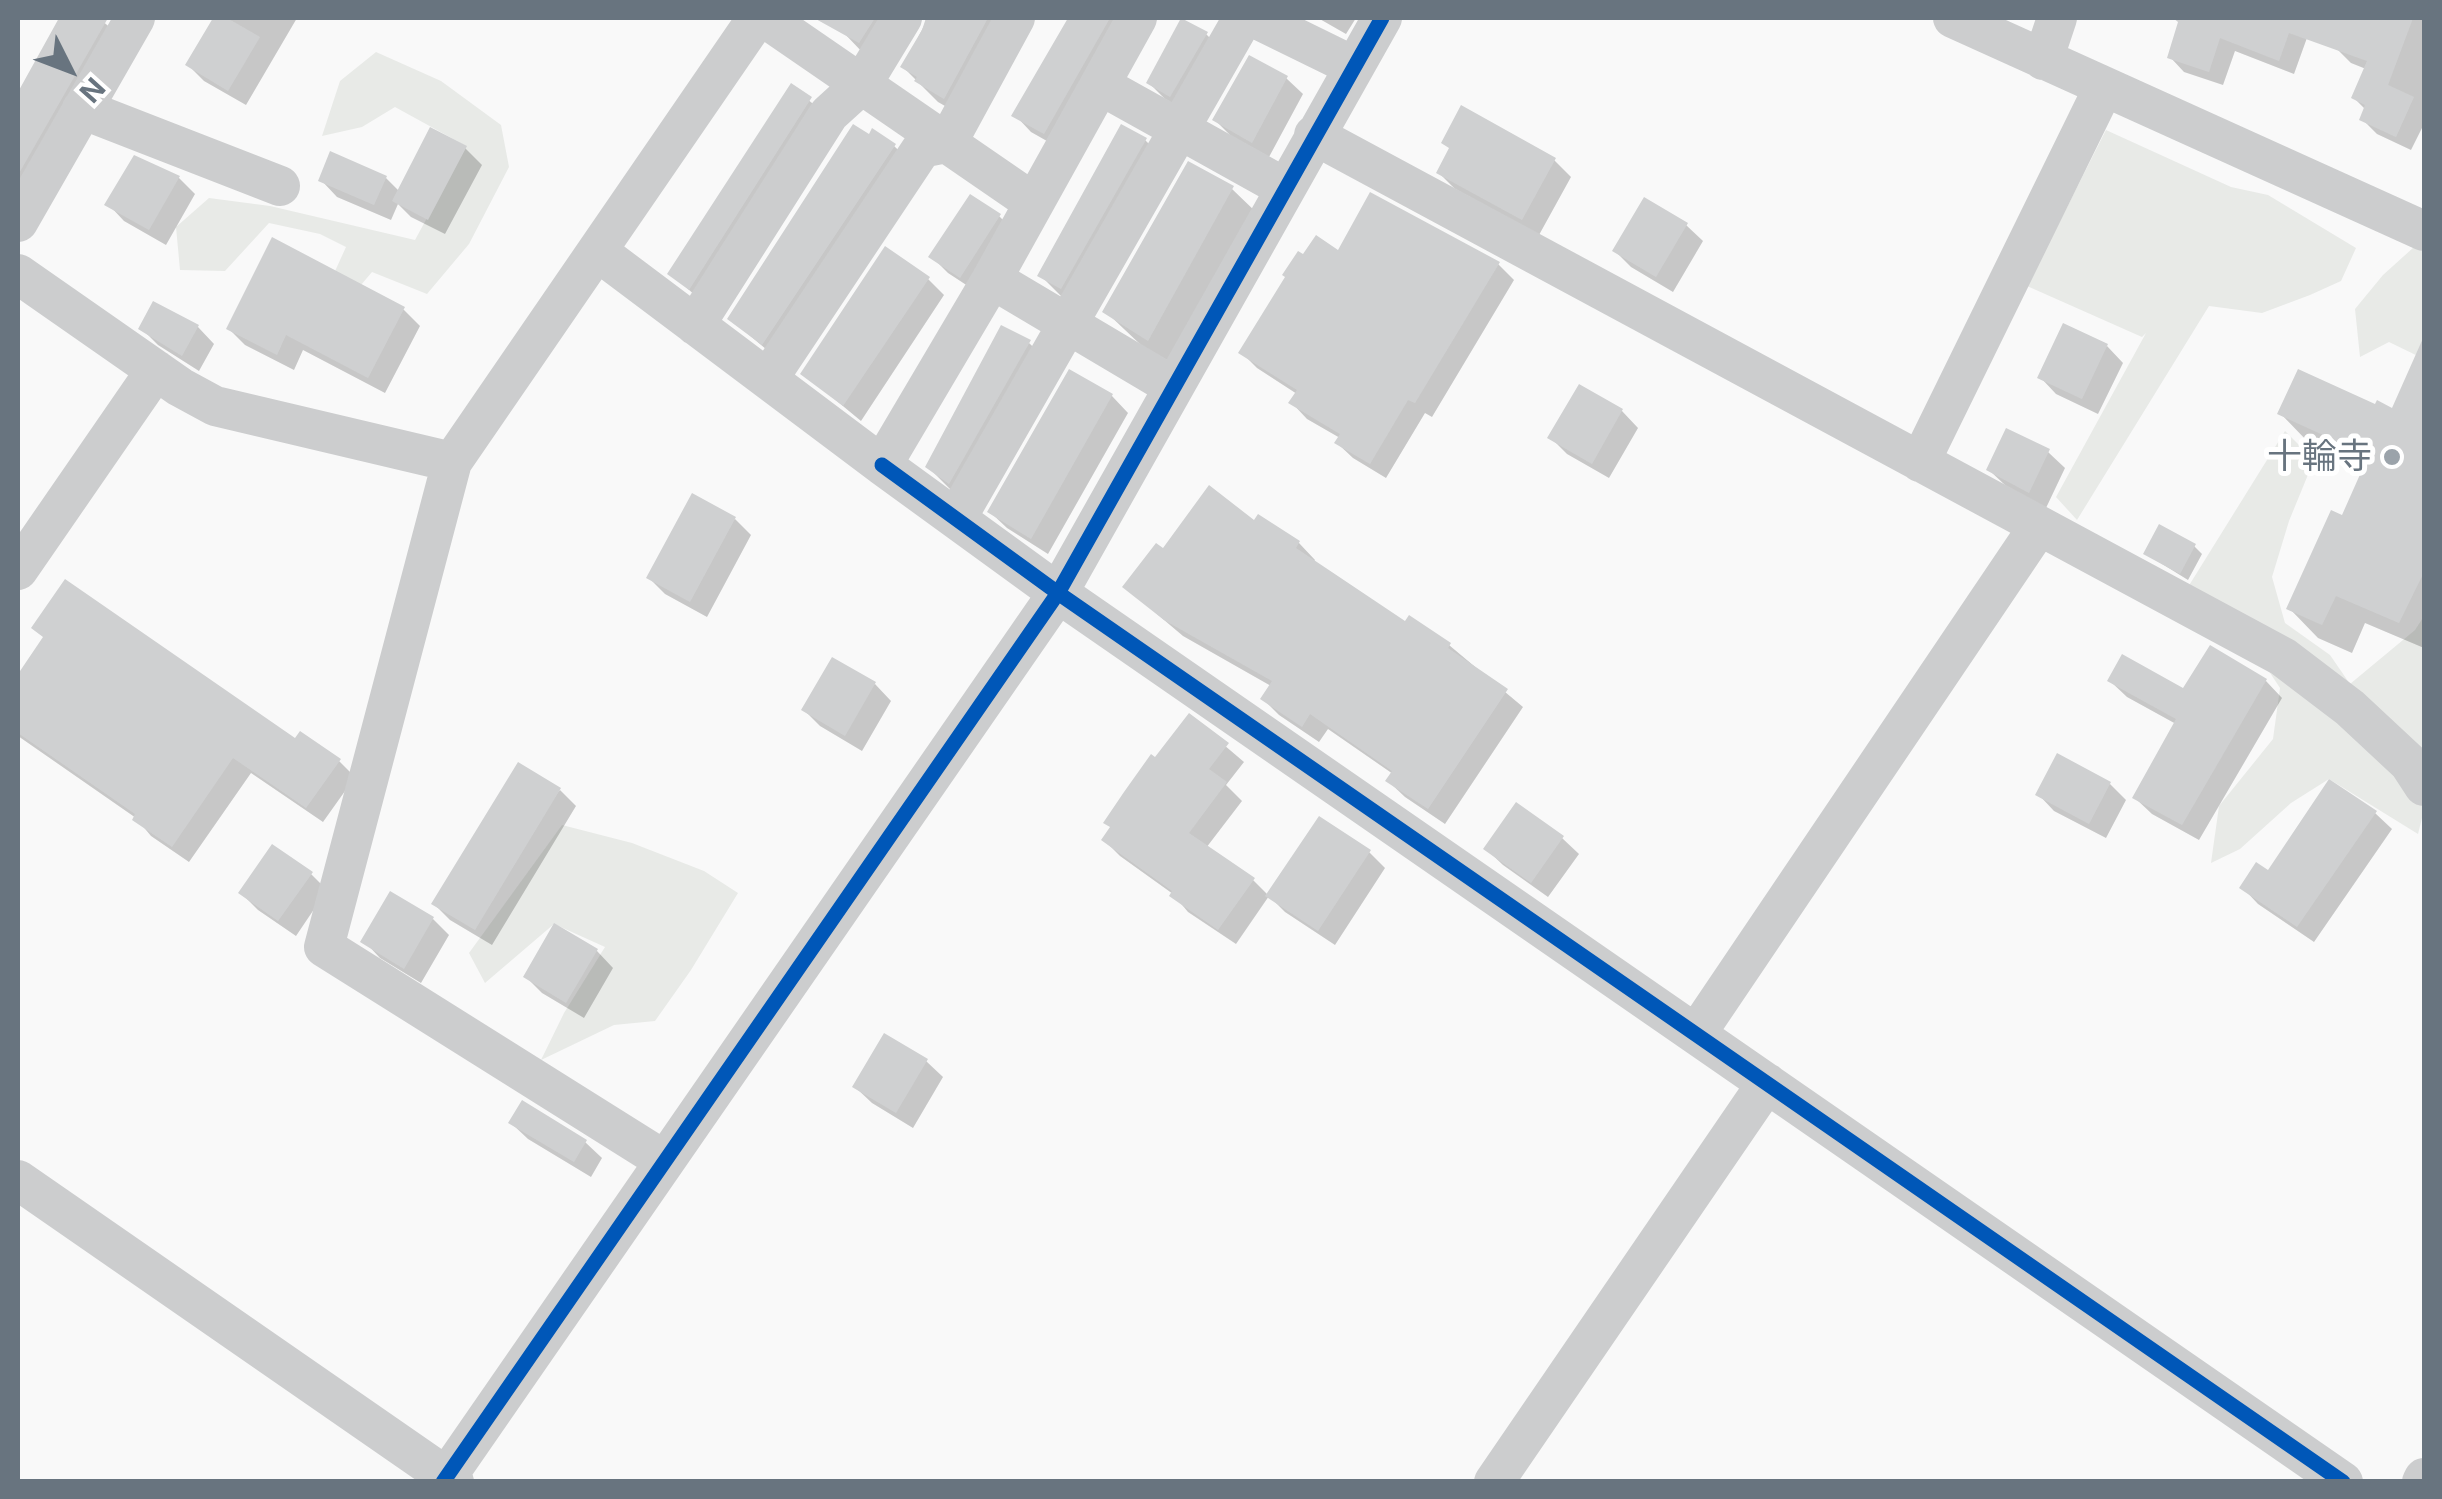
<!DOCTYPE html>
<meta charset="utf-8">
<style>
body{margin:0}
#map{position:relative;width:2442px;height:1499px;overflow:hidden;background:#f9f9f9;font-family:Inter,sans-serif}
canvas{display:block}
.frame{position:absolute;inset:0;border:20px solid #68747f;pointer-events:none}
.north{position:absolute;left:20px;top:20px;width:100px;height:100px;-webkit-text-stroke:8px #fff;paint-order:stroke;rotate:132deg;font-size:28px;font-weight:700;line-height:40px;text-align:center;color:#68747f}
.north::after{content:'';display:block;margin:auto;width:35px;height:45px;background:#68747f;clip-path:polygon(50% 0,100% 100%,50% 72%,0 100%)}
</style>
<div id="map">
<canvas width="2442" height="1499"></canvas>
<div class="frame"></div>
<div class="north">N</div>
</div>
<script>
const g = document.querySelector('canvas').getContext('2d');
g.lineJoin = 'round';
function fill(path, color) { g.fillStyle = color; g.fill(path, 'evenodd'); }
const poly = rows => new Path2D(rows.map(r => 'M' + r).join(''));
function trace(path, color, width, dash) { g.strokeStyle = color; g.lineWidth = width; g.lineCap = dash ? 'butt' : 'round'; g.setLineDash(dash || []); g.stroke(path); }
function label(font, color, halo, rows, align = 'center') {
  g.font = font + ' Inter,"Noto Sans JP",sans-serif'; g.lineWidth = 10; g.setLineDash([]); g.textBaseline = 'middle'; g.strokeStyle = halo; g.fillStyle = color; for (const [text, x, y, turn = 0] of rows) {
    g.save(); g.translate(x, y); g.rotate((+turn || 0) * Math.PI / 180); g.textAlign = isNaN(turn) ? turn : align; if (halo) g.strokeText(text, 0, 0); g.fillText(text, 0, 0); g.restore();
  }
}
fill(poly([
 [376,52,441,81,501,125,509,167,469,244,427,294,372,272,327,325,311,324,346,247,320,234,269,223,225,271,180,270,176,227,209,198,270,206,415,240,466,146,395,107,362,127,322,136,340,81],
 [2106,130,2231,187,2268,195,2356,248,2341,281,2310,295,2262,313,2209,306,2077,520,2056,497,2146,333,2142,337,2027,286],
 [2414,247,2424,252,2424,359,2389,342,2360,357,2355,309,2383,275],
 [2285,431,2314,460,2289,521,2272,577,2285,623,2330,655,2350,684,2415,630,2424,616,2424,810,2418,834,2329,779,2291,803,2240,849,2211,863,2219,806,2273,739,2280,688,2247,638,2170,616],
 [562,825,632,843,704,871,738,893,691,970,655,1021,614,1025,541,1060,564,1013,605,947,554,924,485,983,469,953]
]), '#e8eae7');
fill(poly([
 [62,18,99,18,122,38,18,221,18,95],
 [216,18,229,22,231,18,297,18,246,105,204,81,188,65],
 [852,18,914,18,864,54,843,32],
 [928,18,1027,18,966,118,938,102,903,67],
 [1071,18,1136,18,1061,149,1031,132,1015,115],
 [1318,18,1356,18,1346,34],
 [2182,18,2286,18,2293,20,2308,35,2294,74,2235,51,2223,85,2184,72,2170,57],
 [2348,18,2424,18,2424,124,2411,150,2377,134,2362,119,2366,110,2354,98,2366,69,2351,63,2336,48],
 [1206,34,1222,50,1187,112,1165,99,1149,83],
 [1286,78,1303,94,1269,157,1231,136,1215,120],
 [792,87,827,115,706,305,670,273],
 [1145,140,1170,165,1065,300,1040,275],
 [894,146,911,162,779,360,730,319],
 [465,148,482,165,445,234,411,217,398,204,391,220,337,197,321,180,386,178,399,191],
 [135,158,179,178,195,194,166,245,124,221,108,204],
 [1554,160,1571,177,1539,235,1455,189,1439,173],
 [1232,189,1257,213,1174,364,1143,347,1105,311],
 [999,216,1016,233,977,292,948,273,931,256],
 [1686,225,1703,241,1673,292,1631,267,1615,251],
 [273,241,404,310,420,326,385,393,303,350,294,370,245,345,229,329],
 [1339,253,1498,264,1514,280,1432,417,1425,413,1386,478,1353,458,1337,443,1340,438,1307,419,1292,403,1297,394,1257,368,1241,352],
 [928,279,944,295,861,421,803,373],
 [154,304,198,327,214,344,199,371,158,345,141,328],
 [1029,343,1054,367,953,492,928,467],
 [2107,346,2123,363,2098,414,2056,394,2040,377],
 [1070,372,1112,396,1128,413,1048,554,1007,528,990,512],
 [2408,378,2424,385,2424,648,2365,623,2352,653,2318,638,2289,608,2343,518,2365,468,2309,443,2280,413,2376,408,2393,411],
 [1580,387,1622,411,1638,428,1609,478,1567,454,1551,438],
 [2048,452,2065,468,2046,508,2006,486,1989,470],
 [1258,518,1299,543,1315,560,1313,563,1406,624,1449,645,1523,707,1445,824,1405,797,1388,781,1393,774,1328,729,1319,742,1279,715,1263,699,1271,686,1183,636,1125,587,1164,552,1255,523],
 [735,519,751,535,707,617,665,594,649,578],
 [2194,546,2202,554,2188,580,2146,554],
 [45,639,339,761,355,777,323,822,251,773,189,862,151,836,136,818,18,736,18,678],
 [2110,681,2184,691,2266,681,2282,698,2199,840,2152,814,2135,798,2176,724,2127,697],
 [875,684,891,701,862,751,820,726,804,710],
 [1190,716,1244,762,1226,785,1242,801,1206,848,1253,880,1269,896,1369,852,1385,868,1335,945,1285,912,1269,896,1236,944,1188,912,1173,894,1120,856,1104,840],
 [2110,784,2126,800,2106,838,2054,811,2038,794],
 [560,790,576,806,492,945,450,920,434,904],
 [2375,813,2392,829,2314,942,2258,904,2242,887],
 [1562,838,1579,854,1548,897,1503,865,1486,849],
 [311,874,327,890,296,936,258,910,241,893],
 [433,919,449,935,421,983,380,958,364,941],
 [555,927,597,951,613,968,584,1018,542,993,526,977],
 [926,1061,943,1077,913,1128,872,1103,855,1087],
 [511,1123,585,1142,602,1158,591,1177,528,1139]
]), '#0003');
fill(poly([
 [59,18,108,18,18,175,18,92],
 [213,18,227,18,260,37,228,91,185,65],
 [814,18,875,18,859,43],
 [926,18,988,18,944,99,914,81,917,77,900,67,922,30],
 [1068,18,1110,18,1044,134,1011,116],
 [1181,18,1208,32,1170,97,1146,83],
 [2173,18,2413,18,2388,85,2414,97,2396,137,2359,120,2365,105,2351,98,2367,61,2289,33,2279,61,2220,38,2209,72,2167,58,2178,22],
 [1249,55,1288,76,1252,143,1212,120],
 [791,83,812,97,689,290,667,274],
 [1461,105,1556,158,1522,220,1436,173,1449,148,1441,143],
 [853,124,869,134,872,128,896,144,762,345,727,319],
 [1121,124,1147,138,1061,289,1037,276],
 [430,127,467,146,428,220,392,201],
 [330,151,387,176,374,205,318,181],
 [134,155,180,176,149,230,104,205],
 [1188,161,1234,186,1148,341,1102,312],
 [1370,192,1500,262,1415,403,1408,400,1370,464,1334,443,1340,434,1288,403,1297,390,1238,353,1285,277,1282,275,1298,251,1303,254,1316,235,1338,250],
 [970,194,1001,214,960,278,928,257],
 [1644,197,1688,223,1656,277,1612,251],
 [272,237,405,307,368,378,286,335,277,355,226,329],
 [885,246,930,277,843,406,800,374],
 [153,301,199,325,182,356,138,329],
 [2063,323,2108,344,2082,399,2037,378],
 [1001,325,1031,340,949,484,925,467],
 [2424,336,2424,572,2399,623,2336,596,2322,625,2286,609,2331,510,2342,515,2366,461,2352,454,2354,449,2277,414,2298,369,2375,404,2377,400,2392,408],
 [1069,369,1113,394,1031,539,987,512],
 [1579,384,1623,409,1592,464,1547,438],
 [2006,428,2050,449,2029,493,1986,470],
 [1209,485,1254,520,1258,514,1300,541,1296,548,1405,621,1409,615,1451,643,1448,648,1508,689,1428,809,1385,781,1392,771,1310,714,1302,727,1260,699,1272,681,1164,620,1122,587,1156,543,1163,548],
 [692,493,736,517,690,602,646,578],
 [2159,524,2196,544,2180,574,2143,554],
 [65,579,295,738,300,731,341,759,306,808,233,758,172,847,132,820,135,814,18,733,18,674,43,637,31,628],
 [2210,645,2267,679,2182,825,2132,798,2176,719,2107,681,2122,654,2183,688],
 [832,657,876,682,845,736,801,710],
 [1189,713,1229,743,1209,769,1227,782,1189,833,1255,878,1218,930,1169,896,1172,891,1101,840,1110,827,1103,823,1124,792,1151,754,1155,757],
 [2057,753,2111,782,2089,824,2035,795],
 [518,762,561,788,475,930,431,904],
 [2329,779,2377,811,2297,927,2239,888,2256,862,2268,870],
 [1516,802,1564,836,1531,883,1483,849],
 [1319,816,1371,850,1318,931,1265,896],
 [272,844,313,872,278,921,238,893],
 [390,891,434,917,404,969,360,942],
 [554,923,598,949,566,1003,523,977],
 [884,1033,928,1059,896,1113,852,1087],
 [522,1100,587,1140,574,1162,508,1123]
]), '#cfd0d1');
trace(poly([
 [765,18,1034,203],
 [1255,18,1353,66],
 [1953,18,2424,231],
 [2043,60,2057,18],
 [1100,85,1285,188],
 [82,109,280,186],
 [1314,135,2283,657,2350,708,2409,763,2424,786],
 [18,222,135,18],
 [597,251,882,465,992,279,1137,18],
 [18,274,180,387,215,406,452,462],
 [992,279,1174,387],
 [695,325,829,114,862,84,902,18],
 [768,379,922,148,947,143,1015,18],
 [1920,462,2104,87],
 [882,465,1058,593,2343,1482],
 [956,519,1243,18],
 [18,570,156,370],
 [1696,1034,2039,526],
 [665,1161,324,947,452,462,757,18],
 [18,1180,454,1482],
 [443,1482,1058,593,1382,18],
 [1494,1482,1767,1083],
 [2422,1482,2424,1478]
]), '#cccdce', 40);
trace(poly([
 [882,465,1058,593,2343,1482],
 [443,1482,1058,593,1382,18]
]), '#0057b8', 15);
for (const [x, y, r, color] of [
 [2392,457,10,"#9ba3aa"]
]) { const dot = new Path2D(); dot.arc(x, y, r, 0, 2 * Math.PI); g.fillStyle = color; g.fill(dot); trace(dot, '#fff', 4); }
label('35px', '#68747f', '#fff', [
 ["十輪寺",2372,457]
], 'right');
</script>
